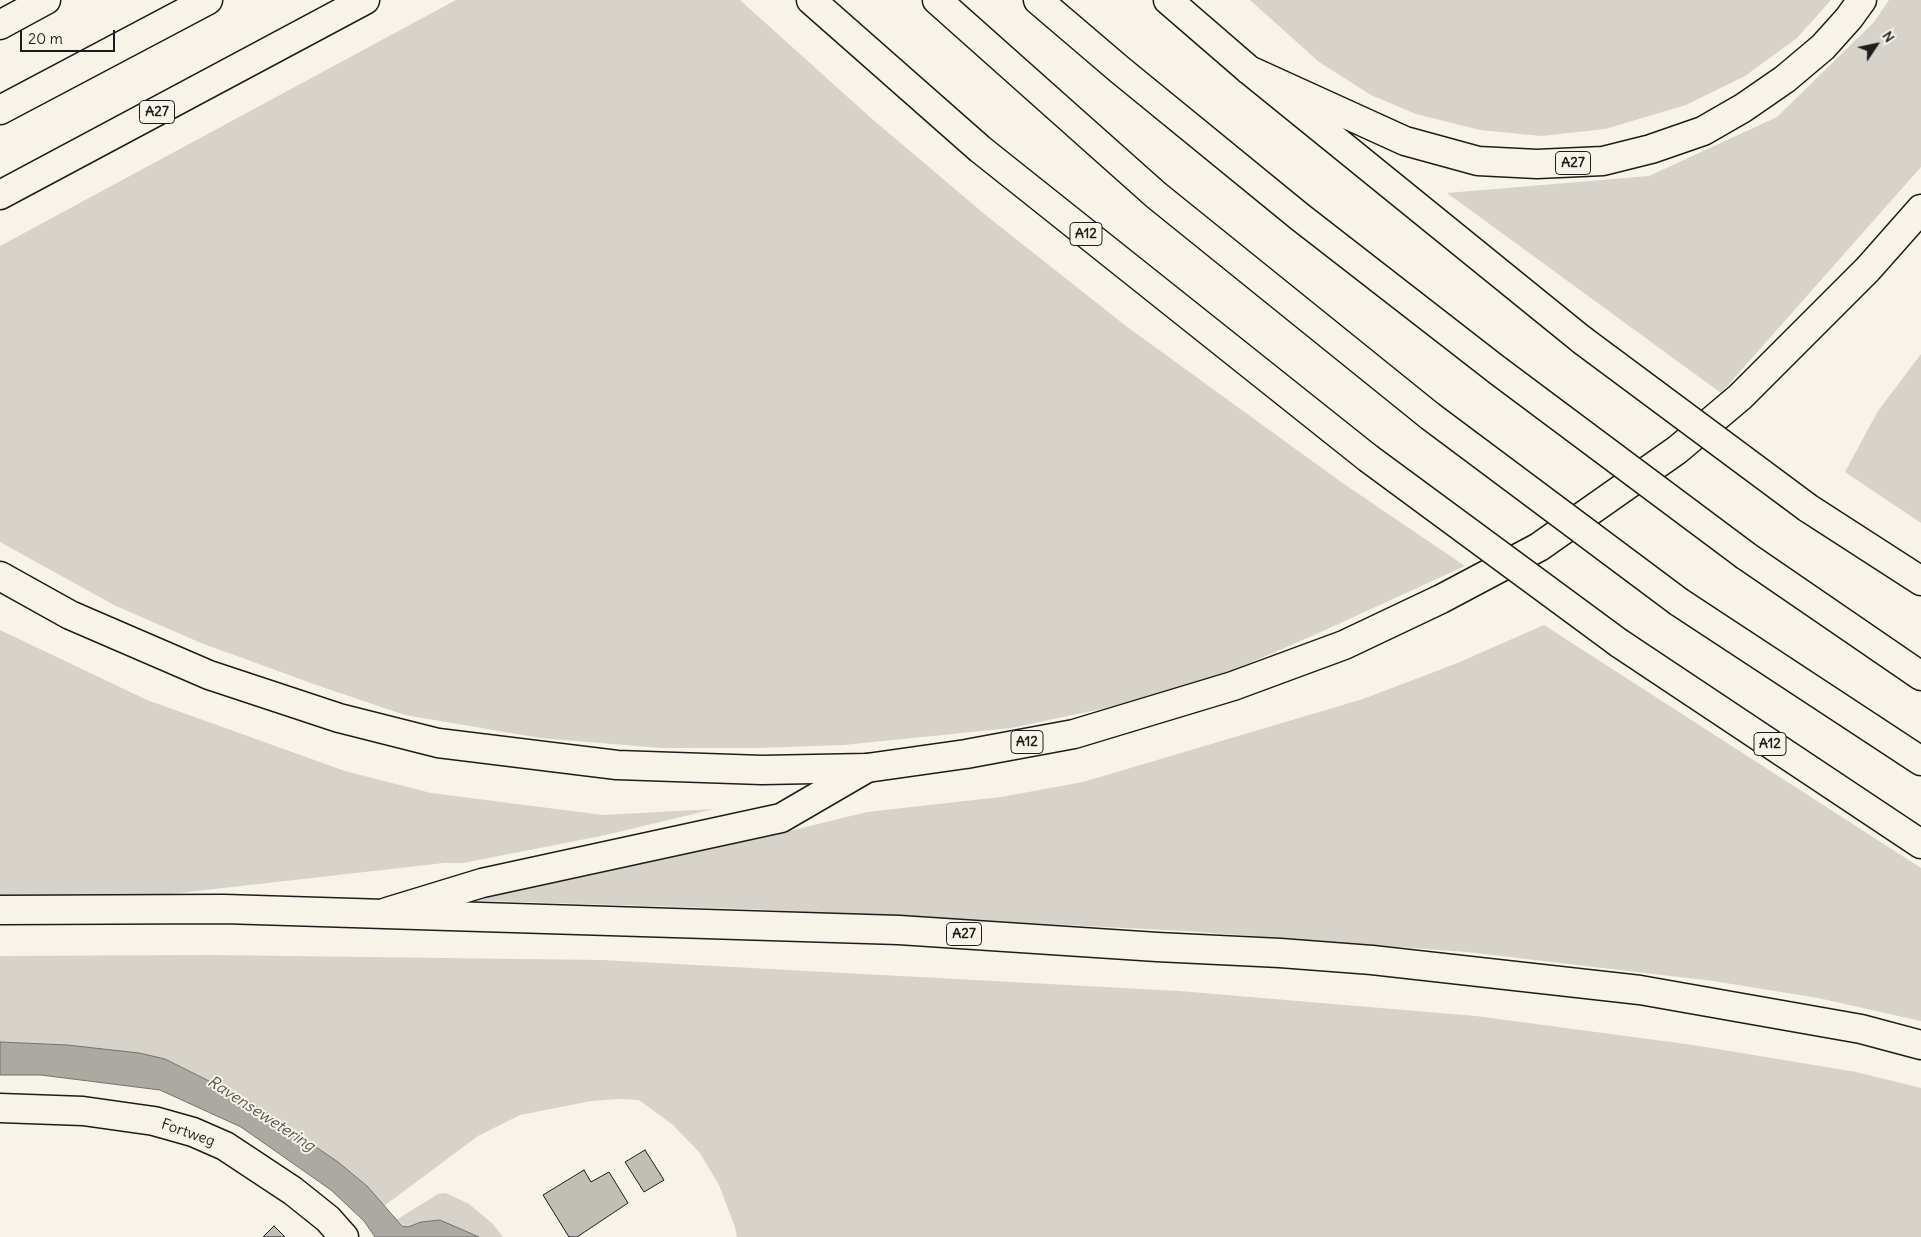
<!DOCTYPE html>
<style>
body{margin:0}
#map{position:relative;width:1921px;height:1237px;overflow:hidden;background:#f7f3e8;font-family:Delius,sans-serif}
canvas{display:block}
.north{position:absolute;left:1851px;top:20px;width:50px;height:50px;-webkit-text-stroke:4px #f7f3e8;paint-order:stroke;rotate:56deg;font-size:14px;font-weight:700;line-height:20px;text-align:center;color:#1c1c1c}
.north::after{content:'';display:block;margin:auto;width:18px;height:22px;background:#1c1c1c;clip-path:polygon(50% 0,100% 100%,50% 72%,0 100%)}
.scale{position:absolute;left:20px;top:30px;width:95px;height:22px;box-sizing:border-box;border:2px solid #1c1c1c;border-top:0;padding-left:6px;font-size:15px;line-height:18px;white-space:nowrap;color:#1c1c1c;-webkit-text-stroke:4px #f7f3e8;paint-order:stroke}
</style>
<div id="map">
<canvas width="1921" height="1237"></canvas>
<div class="north">N</div>
<div class="scale">20 m</div>
</div>
<script>
const g = document.querySelector('canvas').getContext('2d');
g.lineJoin = 'round';
function fill(path, color) { g.fillStyle = color; g.fill(path, 'evenodd'); }
const poly = rows => new Path2D(rows.map(r => 'M' + r).join(''));
function trace(path, color, width, dash) { g.strokeStyle = color; g.lineWidth = width; g.lineCap = dash ? 'butt' : 'round'; g.setLineDash(dash || []); g.stroke(path); }
function label(font, color, halo, rows, align = 'center') {
  g.font = font + ' Delius,sans-serif'; g.lineWidth = 4; g.setLineDash([]); g.textBaseline = 'middle'; g.strokeStyle = halo; g.fillStyle = color; for (const [text, x, y, turn = 0] of rows) {
    g.save(); g.translate(x, y); g.rotate((+turn || 0) * Math.PI / 180); g.textAlign = isNaN(turn) ? turn : align; if (halo) g.strokeText(text, 0, 0); g.fillText(text, 0, 0); g.restore();
  }
}
fill(poly([
 [456,0,740,0,871,118,988,217,1126,326,1341,482,1465,566,1312,636,1217,677,1106,708,1011,728,844,745,758,748,660,748,540,738,405,715,322,687,201,643,114,605,0,542,0,246],
 [1250,0,1831,0,1797,38,1745,76,1686,105,1605,129,1541,136,1480,130,1416,114,1371,95,1319,62],
 [1889,0,1921,0,1921,167,1721,393,1447,193,1649,176,1777,117,1874,22],
 [1921,354,1921,523,1845,472,1878,411],
 [1544,625,1921,868,1921,1021,1818,998,1713,981,1467,952,1185,931,748,909,453,900,633,865,769,836,867,812,1001,797,1083,782,1363,699,1455,664],
 [0,630,147,700,345,771,431,793,603,815,714,809,606,835,463,863,444,863,144,897,0,897],
 [210,955,603,960,1179,991,1476,1016,1693,1045,1856,1072,1921,1088,1921,1237,737,1237,735,1227,719,1185,700,1153,673,1125,639,1100,620,1099,591,1101,520,1115,478,1136,384,1206,367,1186,338,1162,247,1100,165,1059,67,1045,0,1042,0,956],
 [446,1193,469,1204,492,1223,503,1237,479,1237,471,1233,411,1226,406,1227,396,1220,438,1194]
]), '#d7d3cb');
const water = poly([
 [0,1042,67,1045,139,1053,165,1059,247,1100,338,1162,367,1186,402,1226,408,1227,421,1222,440,1220,479,1237,375,1237,364,1221,331,1190,241,1127,160,1090,41,1075,0,1075,0,1042]
]);
fill(water, '#aca9a2');
trace(water, '#72716c', 1);
const building = poly([
 [645,1150,664,1180,644,1192,625,1162,645,1150],
 [584,1170,591,1182,609,1172,628,1203,577,1237,569,1237,543,1195,584,1170],
 [274,1226,285,1237,263,1237,274,1226]
]);
fill(building, '#c0beb5');
trace(building, '#1c1c1c', 1);
const minor = poly([
 [387,912,482,883,781,818,867,768],
 [0,1108,83,1111,154,1121,193,1132,225,1146,293,1191,328,1219,344,1237]
]);
const highway = poly([
 [811,0,980,149,1368,458],
 [937,0,1156,195,1430,416],
 [1038,0,1120,70,1300,217,1497,370],
 [1168,0,1249,70,1582,340],
 [0,25,46,0],
 [1249,70,1405,141,1478,161,1537,164,1603,161,1651,149,1703,131,1743,108,1785,79,1823,47,1849,18,1862,0],
 [0,110,208,0],
 [0,195,365,0],
 [1808,508,1921,581],
 [1746,556,1921,676],
 [0,576,70,615,209,675,339,718,438,743,617,765,762,770,867,768,966,754,1074,734,1233,686,1344,645,1441,599,1539,547,1677,450,1740,397,1868,269,1921,209],
 [1679,602,1921,761],
 [1619,643,1921,844],
 [0,910,224,909,899,930,1157,947,1280,953,1372,960,1640,990,1861,1029,1921,1045]
]);
trace(minor, '#1c1c1c', 31);
trace(highway, '#1c1c1c', 31);
trace(minor, '#f7f3e8', 28);
trace(highway, '#f7f3e8', 28);
const highwayBridge = poly([
 [1582,340,1808,508],
 [1497,370,1746,556],
 [1430,416,1679,602],
 [1368,458,1619,643]
]);
trace(highwayBridge, '#1c1c1c', 31, []);
trace(highwayBridge, '#f7f3e8', 28);
for (const [x, y, w] of [
 [157,112,35],
 [1573,163,35],
 [1086,234,32],
 [1027,742,32],
 [1770,744,32],
 [964,934,35]
]) { const box = new Path2D(); box.roundRect(x - w / 2, y - 11.5, w, 23, 4); g.fillStyle = '#f7f3e8'; g.fill(box); trace(box, '#1c1c1c', 1); }
label('bold 14px', '#1c1c1c', null, [
 ["A27",157,112],
 ["A27",1573,163],
 ["A12",1086,234],
 ["A12",1027,742],
 ["A12",1770,744],
 ["A27",964,934]
]);
label('15px', '#1c1c1c', '#f7f3e8', [
 ["Fortweg",188,1133,19]
]);
label('italic 16px', '#565452', '#f7f3e8', [
 ["Ravensewetering",261,1114,33]
]);
</script>
